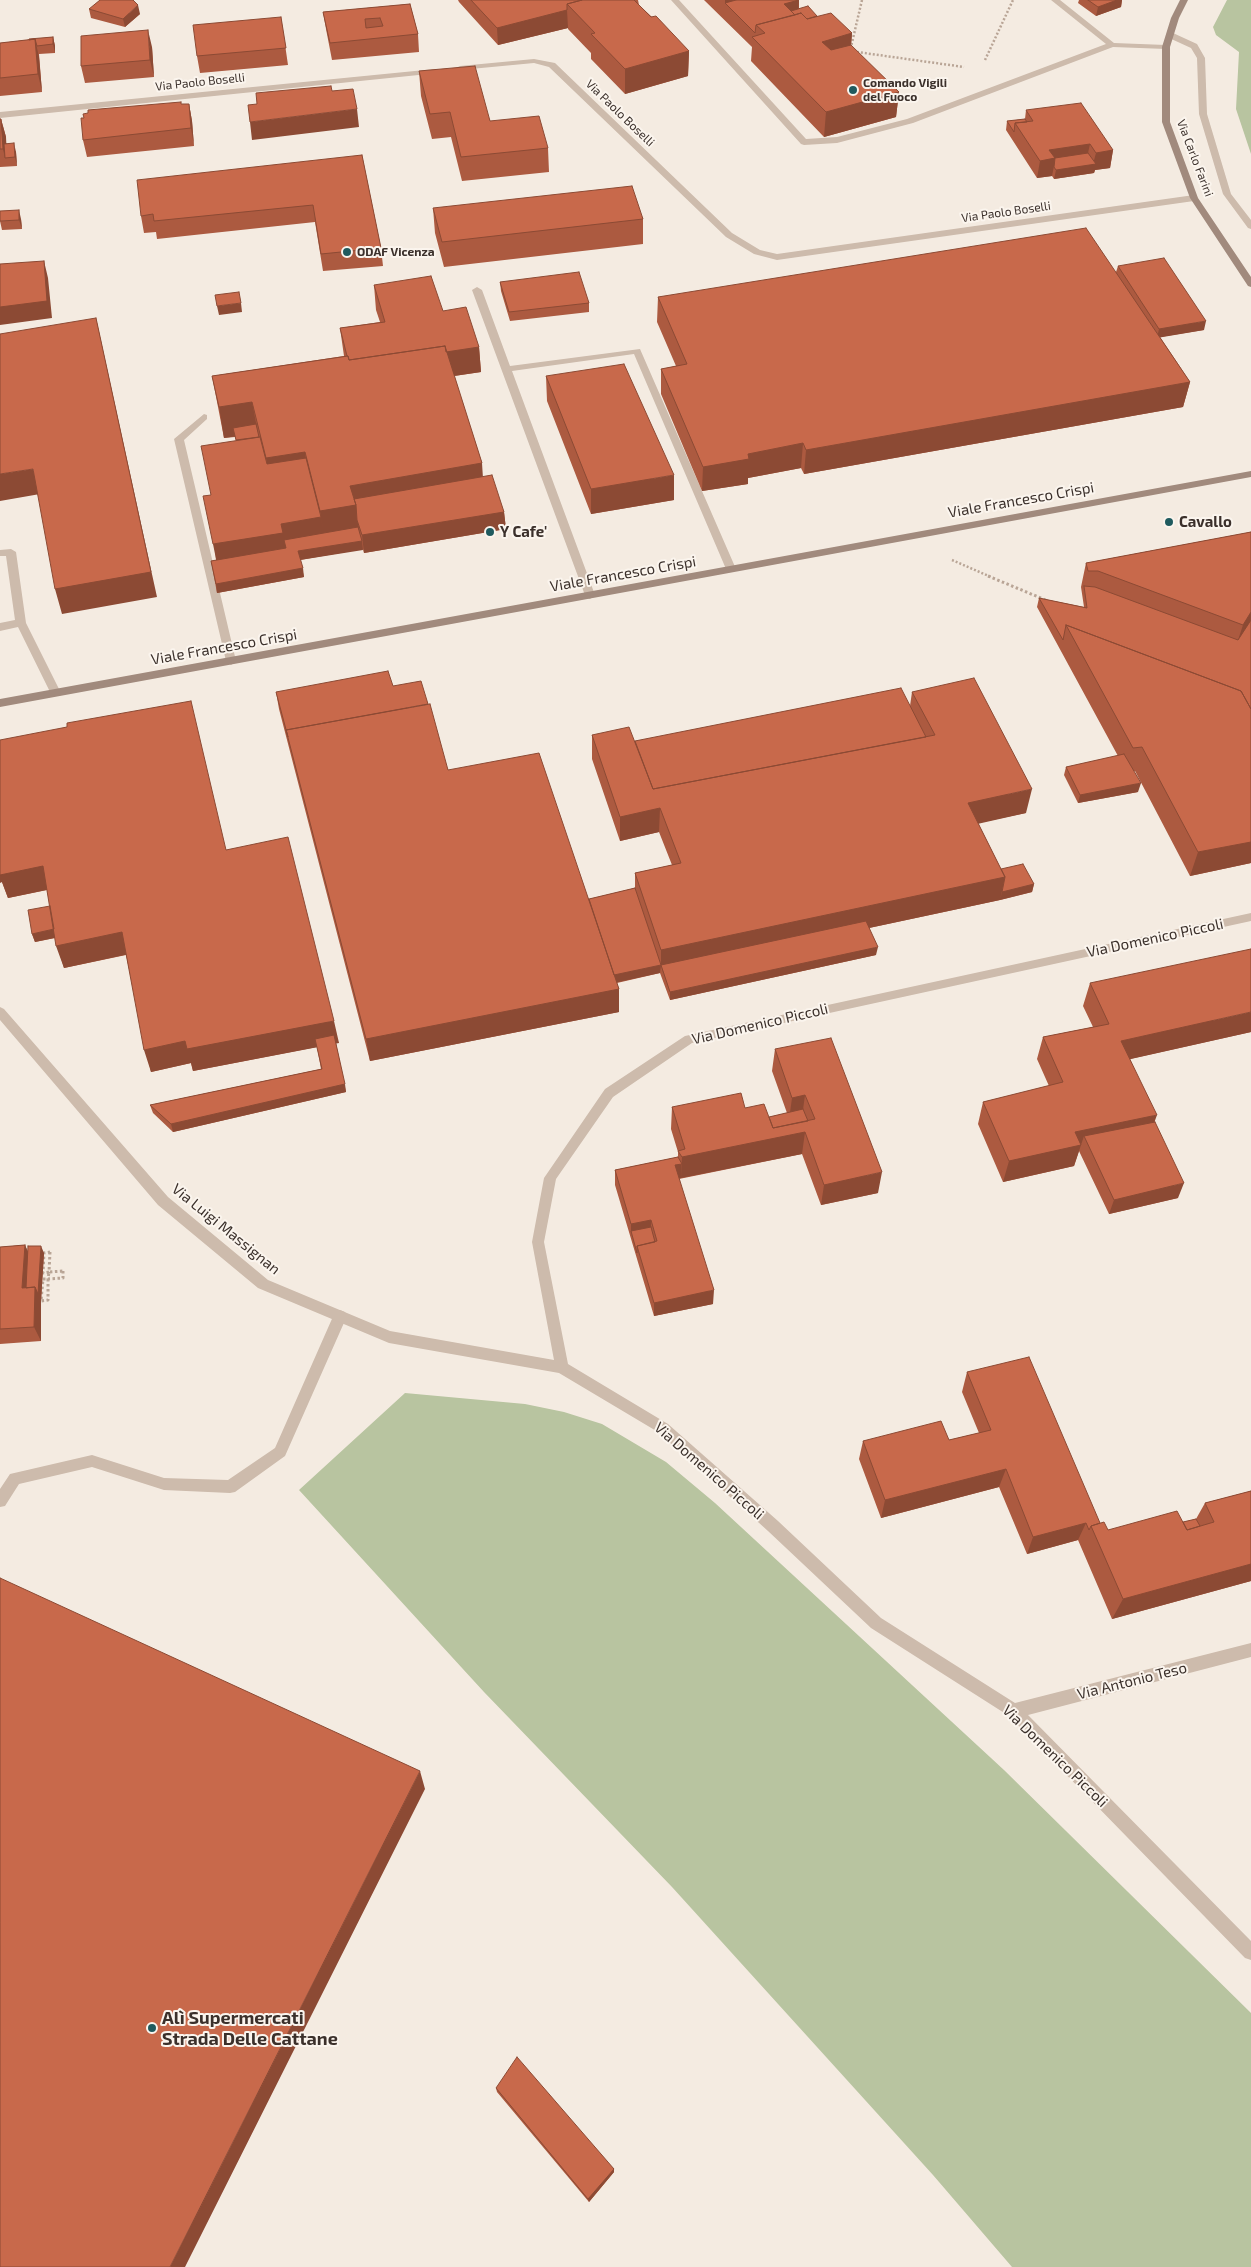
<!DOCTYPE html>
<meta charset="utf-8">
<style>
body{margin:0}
canvas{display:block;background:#f4ebe1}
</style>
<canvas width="1251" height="2267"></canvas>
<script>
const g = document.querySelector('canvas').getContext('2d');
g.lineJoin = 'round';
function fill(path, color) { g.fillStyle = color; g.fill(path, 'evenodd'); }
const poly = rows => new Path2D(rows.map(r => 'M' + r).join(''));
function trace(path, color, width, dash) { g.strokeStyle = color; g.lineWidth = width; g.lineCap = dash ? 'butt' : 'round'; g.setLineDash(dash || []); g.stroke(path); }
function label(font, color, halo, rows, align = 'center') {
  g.font = font + ' "Exo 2",sans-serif'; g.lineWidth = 4; g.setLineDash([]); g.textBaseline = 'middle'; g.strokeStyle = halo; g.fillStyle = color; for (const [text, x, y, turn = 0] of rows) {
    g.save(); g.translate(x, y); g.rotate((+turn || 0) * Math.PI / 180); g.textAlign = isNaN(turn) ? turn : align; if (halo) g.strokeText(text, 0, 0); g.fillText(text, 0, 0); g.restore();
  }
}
fill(poly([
 [1227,0,1251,0,1251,154,1236,109,1239,52,1216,35,1213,27],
 [405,1393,525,1404,564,1412,602,1424,666,1462,715,1503,1004,1770,1251,2013,1251,2267,1012,2267,933,2175,672,1887,484,1692,299,1490]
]), '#b8c4a0');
trace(poly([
 [862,0,851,47,857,52,964,67],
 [985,60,1013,0],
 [952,560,991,577]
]), '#b9a596', 2.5, [2, 2]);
trace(poly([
 [988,576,1048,601],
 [50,1252,49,1272,43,1273,44,1253,50,1252],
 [63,1271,63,1278,48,1279,49,1272,63,1271],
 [43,1279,48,1279,48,1300,41,1301,43,1279]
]), '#b9a596', 3, [2.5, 2.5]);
fill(poly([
 [671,0,679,0,806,139,837,137,907,119,1106,44,1051,0,1060,0,1114,43,1166,45,1170,47,1166,49,1113,47,913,123,837,143,804,145,801,144,671,0],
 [1167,33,1173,33,1197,44,1205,58,1207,114,1231,194,1251,220,1251,229,1248,228,1223,194,1199,114,1197,58,1191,48,1167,37,1167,33],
 [477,287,482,290,510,366,640,349,736,569,735,571,727,571,726,569,634,354,512,371,595,595,590,599,586,598,472,290,477,287],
 [204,414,207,415,207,419,184,440,236,661,231,665,226,661,174,439,204,414],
 [11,549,16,552,26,623,61,693,60,696,52,696,18,627,0,631,0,623,15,620,6,556,0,556,0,550,11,549],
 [340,1310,345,1312,347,1316,285,1456,235,1492,230,1493,164,1490,92,1467,19,1484,5,1506,0,1507,0,1489,10,1474,92,1455,164,1478,228,1480,275,1448,335,1312,340,1310]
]), '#cdbbac');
fill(poly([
 [534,59,555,63,732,233,760,250,777,254,1194,195,1198,198,1194,201,777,260,754,254,726,237,549,67,534,63,460,70,456,68,460,66,534,59],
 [435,69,438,69,438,73,0,118,0,112,435,69],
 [1251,913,1251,921,692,1043,613,1097,556,1179,544,1242,568,1364,668,1424,778,1521,881,1618,1015,1703,1251,1643,1251,1657,1028,1715,1251,1941,1251,1960,1245,1958,1009,1716,871,1628,768,1531,658,1432,559,1373,389,1343,258,1288,158,1205,0,1020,0,1007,4,1009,168,1197,268,1280,390,1331,554,1360,532,1242,544,1178,605,1089,685,1036,1251,913]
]), '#cdbbac');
fill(poly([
 [1180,0,1188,0,1179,18,1170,47,1170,122,1198,198,1251,277,1251,287,1248,286,1190,198,1162,122,1162,47,1171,18,1180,0],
 [1251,471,1251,477,0,707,0,699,1251,471]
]), '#a18a7d');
fill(poly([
 [458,0,638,0,639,5,689,51,688,76,625,94,591,59,591,53,568,29,568,28,498,45,459,2],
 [704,0,799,0,799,9,817,16,852,33,851,46,899,92,896,117,824,137,751,61,752,47],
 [1079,0,1122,0,1121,7,1096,16,1078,3],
 [410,4,418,34,419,52,332,60,326,29,323,12],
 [89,9,140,14,125,27,91,18],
 [281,17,288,65,200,73,197,56],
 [53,37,55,46,55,53,39,54,42,92,0,96,0,43],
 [152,47,154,77,85,83,81,66],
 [419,71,490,121,548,148,549,172,462,181,451,137,432,139,421,96],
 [181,104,189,104,192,121,194,146,87,157,83,140],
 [1026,110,1113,150,1110,168,1095,170,1094,173,1054,179,1052,176,1037,178,1006,130,1007,121,1025,119],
 [0,119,1,119,6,137,6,143,16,152,17,166,0,167],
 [362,155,381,248,383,266,323,271,315,222,157,239,156,232,144,233,141,216],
 [433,208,643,219,643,244,444,267,435,233],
 [21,219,22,229,2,230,0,221],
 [1118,266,1204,330,1160,337,1190,382,1183,407,804,474,801,468,748,478,748,484,702,491,661,394,661,369,676,366,657,322,658,297,1116,272],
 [500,282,589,303,589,312,510,321,501,291],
 [374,285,443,311,479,347,481,372,454,376,482,463,482,477,504,512,506,529,364,553,363,549,300,560,304,577,217,593,211,561,216,560,211,495,236,440,235,437,224,438,212,376,344,356,340,328,380,322,376,310],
 [546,376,674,500,591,514,547,401],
 [1251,532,1251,863,1190,876,1135,771,1134,771,1138,792,1078,803,1064,775,1066,767,1118,756,1037,607,1039,598,1084,607,1081,587,1086,563],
 [393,686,448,770,589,899,635,888,635,873,672,865,659,832,620,841,592,759,592,735,635,741,910,706,912,692,1026,813,978,823,1001,869,1034,884,1032,892,1000,900,869,928,876,955,670,1000,660,973,617,983,619,989,619,1012,370,1061,279,709,276,692],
 [0,740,226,850,339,1043,336,1043,346,1092,173,1132,153,1113,150,1105,321,1069,317,1047,193,1071,191,1063,151,1072,126,955,64,968,55,938,35,942,32,934,50,906,47,890,8,898,2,882],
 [1090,983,1251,1032,1130,1059,1155,1122,1178,1198,1109,1214,1079,1151,1074,1166,1003,1182,978,1124,983,1102,1049,1086,1037,1059,1043,1037,1093,1027,1083,1006],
 [775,1049,878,1193,821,1205,802,1154,679,1179,713,1304,654,1316,615,1185,615,1170,678,1157,678,1152,671,1129,672,1107,745,1108,769,1117,787,1113,772,1071],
 [25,1245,28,1252,44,1253,41,1301,41,1341,0,1344,0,1247],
 [967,1372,1100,1523,1108,1530,1183,1522,1196,1519,1205,1503,1251,1491,1251,1581,1112,1619,1078,1540,1027,1554,999,1487,881,1518,859,1459,863,1441,949,1440,979,1433,962,1392],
 [496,2088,614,2169,614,2172,589,2202,497,2092]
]), '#ac5a40');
fill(poly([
 [725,0,799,0,798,18,725,3],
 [1117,0,1122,0,1121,7,1096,16,1098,7],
 [138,5,140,14,125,27,123,19],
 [567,10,568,28,498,45,497,28],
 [148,30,152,47,154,77,150,60],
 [852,33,850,58,828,64,822,42],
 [53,37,55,46,55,53,53,44],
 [35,39,39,57,42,92,38,74],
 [689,51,688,76,625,94,625,69],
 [899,92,896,117,824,137,826,112],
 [189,104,192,121,194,146,191,128],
 [357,109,359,127,252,140,250,122],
 [1,119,6,137,7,157,5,158,3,149],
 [14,143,16,152,17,166,15,157],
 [1090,144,1086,162,1054,166,1052,176,1037,178,1040,161,1049,150],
 [1113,150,1110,168,1095,170,1094,173,1054,179,1056,170,1093,164,1096,153],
 [19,210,21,219,22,229,19,220],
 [44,261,48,278,52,318,0,325,0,307],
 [241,303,242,312,219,315,217,306],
 [96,318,157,597,62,614,55,589],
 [1206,321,1204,330,1157,338,1159,329],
 [479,347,481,372,352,391,349,366],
 [1190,382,1183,407,804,474,806,450],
 [252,402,258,433,224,438,219,407],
 [803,443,801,468,748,478,748,484,702,491,703,467,748,454],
 [305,452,309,483,271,489,266,458],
 [482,463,484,494,357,516,360,536,325,542,320,511,350,486],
 [33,469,40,494,0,501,0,474],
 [674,475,674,500,591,514,591,489],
 [504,512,506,529,364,553,362,535],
 [321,517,325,542,218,569,213,544,281,524],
 [362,541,363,550,300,560,298,551],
 [303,568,304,577,217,593,216,584],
 [1251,612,1251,624,1235,649,1243,625],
 [1141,783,1138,792,1078,803,1080,795],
 [1032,789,1026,813,964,827,968,803],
 [660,808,659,832,620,841,620,817],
 [1251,842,1251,863,1190,876,1198,852],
 [43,866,51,889,8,898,2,882,0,883,0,868],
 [1005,877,1000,900,663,972,661,965,661,950],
 [1034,884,1032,892,1000,900,1002,892],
 [56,929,59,937,35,942,32,934],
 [122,932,129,954,64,968,56,946],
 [878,947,876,955,670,1000,670,992],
 [661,965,660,973,609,984,609,976],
 [619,989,619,1012,370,1061,366,1039],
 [1251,1012,1251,1032,1113,1063,1121,1041],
 [334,1021,339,1043,193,1071,191,1063,151,1072,144,1050,185,1041],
 [345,1084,346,1092,173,1132,171,1124],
 [805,1095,802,1117,789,1120,792,1098],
 [1157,1115,1149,1137,1084,1136,1074,1166,1003,1182,1009,1161,1075,1132],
 [805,1132,802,1154,681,1178,682,1157],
 [682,1164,681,1178,675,1180,675,1165],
 [882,1172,878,1193,821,1205,824,1185],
 [1184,1183,1178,1198,1109,1214,1114,1200],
 [651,1220,651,1234,631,1231,631,1224],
 [25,1245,31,1259,29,1295,22,1288],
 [41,1246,44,1253,41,1301,41,1341,34,1327,35,1287],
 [714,1290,713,1304,654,1316,654,1303],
 [1006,1469,999,1487,881,1518,885,1500],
 [1086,1523,1078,1540,1027,1554,1033,1537],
 [1251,1564,1251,1581,1112,1619,1123,1599],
 [420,1771,425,1789,185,2267,170,2267],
 [614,2169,614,2172,589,2202,588,2199]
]), '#8c4a34');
const building = poly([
 [100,0,133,0,138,5,123,19,89,9,100,0],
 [471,0,582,0,567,4,567,10,497,28,471,0],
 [582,0,634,0,651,17,656,16,689,51,625,69,591,34,595,33,567,4,582,0],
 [736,0,799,0,784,4,795,15,756,25,755,33,725,3,736,0],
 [1088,0,1117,0,1098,7,1088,0],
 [410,4,418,34,330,43,323,12,410,4],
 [380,18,383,26,366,28,365,19,380,18],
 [808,6,817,16,807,19,801,13,795,15,791,11,808,6],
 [801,13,807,19,831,13,852,33,822,42,831,50,851,45,899,92,826,112,752,37,765,33,756,25,801,13],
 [281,17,286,48,197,56,193,25,281,17],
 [148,30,150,60,81,66,81,36,148,30],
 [53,37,53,44,37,46,35,39,29,40,29,39,53,37],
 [35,39,38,74,0,78,0,43,35,39],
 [475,66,490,121,539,116,548,148,461,157,450,112,430,114,419,71,475,66],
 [331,86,332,91,353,89,357,109,250,122,248,105,257,104,256,93,331,86],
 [181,102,181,104,189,104,191,128,83,140,81,118,84,118,83,114,88,113,88,110,181,102],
 [1081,103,1113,150,1096,153,1090,144,1049,150,1055,158,1040,161,1015,123,1033,121,1026,110,1081,103],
 [0,119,1,119,3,149,0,149,0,119],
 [1025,119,1027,122,1015,123,1014,132,1007,121,1025,119],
 [14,143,15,157,5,158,4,144,14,143],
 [1088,153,1096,164,1056,170,1054,167,1055,158,1088,153],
 [362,155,381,248,321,254,313,205,154,221,153,214,141,216,137,180,362,155],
 [632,186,643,219,442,242,433,208,632,186],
 [19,210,19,220,0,221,0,211,19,210],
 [1086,228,1190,382,806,450,803,443,748,454,749,459,703,467,661,369,687,364,658,297,1086,228],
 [1164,258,1206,321,1159,329,1118,266,1164,258],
 [44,261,47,301,0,307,0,264,44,261],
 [579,272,589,303,509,312,500,282,579,272],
 [431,276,443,311,466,307,479,347,446,352,445,346,349,360,348,356,347,356,340,328,385,322,374,285,431,276],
 [239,292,241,303,217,306,215,295,239,292],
 [96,318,151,572,55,589,33,469,0,474,0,334,96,318],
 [445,346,482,463,350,486,356,505,320,511,305,452,266,458,252,402,219,407,212,376,348,356,349,360,445,346],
 [624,364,674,475,591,489,546,376,624,364],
 [256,424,259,437,236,440,233,428,256,424],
 [260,437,267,464,306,458,321,517,281,524,283,533,213,544,203,496,211,495,201,446,260,437],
 [492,475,504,512,362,535,357,520,356,505,354,499,492,475],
 [358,527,362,541,298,551,303,568,216,584,211,561,286,548,284,540,358,527],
 [1251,532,1251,612,1243,625,1098,571,1088,571,1086,563,1251,532],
 [1084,586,1095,587,1238,640,1251,620,1251,709,1241,691,1066,625,1063,640,1039,598,1087,608,1084,586],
 [1066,625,1241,691,1251,709,1251,842,1198,852,1142,747,1133,748,1066,625],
 [388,671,393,686,421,681,428,704,286,730,288,737,276,692,388,671],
 [974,678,1032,789,968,803,1005,877,661,950,635,873,681,863,660,808,620,817,592,735,629,727,653,789,935,735,912,692,974,678],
 [901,688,926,737,653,789,635,741,901,688],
 [191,701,226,850,288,837,334,1021,187,1049,185,1041,144,1050,122,932,56,946,43,866,0,875,0,740,67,727,67,723,191,701],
 [430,704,448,770,539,753,619,989,366,1039,286,730,430,704],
 [1124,754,1141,783,1080,795,1066,767,1124,754],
 [1023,864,1034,884,1002,892,1005,877,1001,869,1023,864],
 [635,888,661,965,614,975,589,899,635,888],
 [50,906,54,929,32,934,28,910,50,906],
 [866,921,878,947,670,992,661,965,866,921],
 [1251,949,1251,1012,1121,1041,1157,1115,1075,1132,1081,1145,1009,1161,983,1102,1063,1082,1043,1037,1109,1024,1090,983,1251,949],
 [334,1035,345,1084,171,1124,150,1105,322,1069,315,1039,334,1035],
 [831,1038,882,1172,824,1185,805,1132,682,1157,678,1151,685,1149,672,1107,741,1093,745,1108,764,1104,773,1128,815,1119,805,1095,792,1098,775,1049,831,1038],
 [803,1109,808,1121,773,1128,769,1117,803,1109],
 [1155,1122,1184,1183,1114,1200,1084,1136,1155,1122],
 [678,1157,682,1164,675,1165,714,1290,654,1303,637,1246,657,1241,651,1220,631,1224,615,1170,678,1157],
 [651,1227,655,1242,637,1246,637,1253,631,1231,651,1227],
 [25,1245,22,1288,35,1287,34,1327,0,1329,0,1247,25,1245],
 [28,1246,41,1246,38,1294,35,1287,26,1288,28,1246],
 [1029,1357,1100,1523,1091,1526,1089,1530,1086,1523,1033,1537,1006,1469,885,1500,863,1441,941,1421,949,1440,991,1430,967,1372,1029,1357],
 [1251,1491,1251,1564,1123,1599,1091,1526,1104,1522,1108,1530,1177,1511,1187,1530,1214,1522,1205,1503,1251,1491],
 [1196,1519,1200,1526,1187,1530,1183,1522,1196,1519],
 [0,1578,420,1771,170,2267,0,2267,0,1578],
 [517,2057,614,2169,588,2199,496,2088,517,2057]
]);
fill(building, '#c8694b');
trace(building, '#8c4a34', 1);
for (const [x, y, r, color] of [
 [853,90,5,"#1f5a5e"],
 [347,252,5,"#1f5a5e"],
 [1169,522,5,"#1f5a5e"],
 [490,532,5,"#1f5a5e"],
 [152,2028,5,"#1f5a5e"]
]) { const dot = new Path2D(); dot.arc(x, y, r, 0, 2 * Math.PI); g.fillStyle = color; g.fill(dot); trace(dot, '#fbf5ee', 2); }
label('12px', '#3b302b', '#fbf5ee', [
 ["Via Paolo Boselli",200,82,-6],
 ["Via Paolo Boselli",620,113,44],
 ["Via Carlo Farini",1195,158,69],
 ["Via Paolo Boselli",1006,212,-8]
]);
label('bold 12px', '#3b302b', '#fbf5ee', [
 ["Comando Vigili",863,83],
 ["del Fuoco",863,97],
 ["ODAF Vicenza",357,252]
], 'left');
label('15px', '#3b302b', '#fbf5ee', [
 ["Viale Francesco Crispi",1021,500,-10],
 ["Viale Francesco Crispi",623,574,-10],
 ["Viale Francesco Crispi",224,647,-10],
 ["Via Domenico Piccoli",1155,938,-12],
 ["Via Domenico Piccoli",760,1024,-13],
 ["Via Luigi Massignan",226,1229,39],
 ["Via Domenico Piccoli",709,1471,41],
 ["Via Antonio Teso",1132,1681,-14],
 ["Via Domenico Piccoli",1055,1756,44]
]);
label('bold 15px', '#3b302b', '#fbf5ee', [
 ["Cavallo",1179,522],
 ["Y Cafe'",500,532]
], 'left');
label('bold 18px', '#3b302b', '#fbf5ee', [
 ["Alì Supermercati",162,2018],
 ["Strada Delle Cattane",162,2039]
], 'left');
</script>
